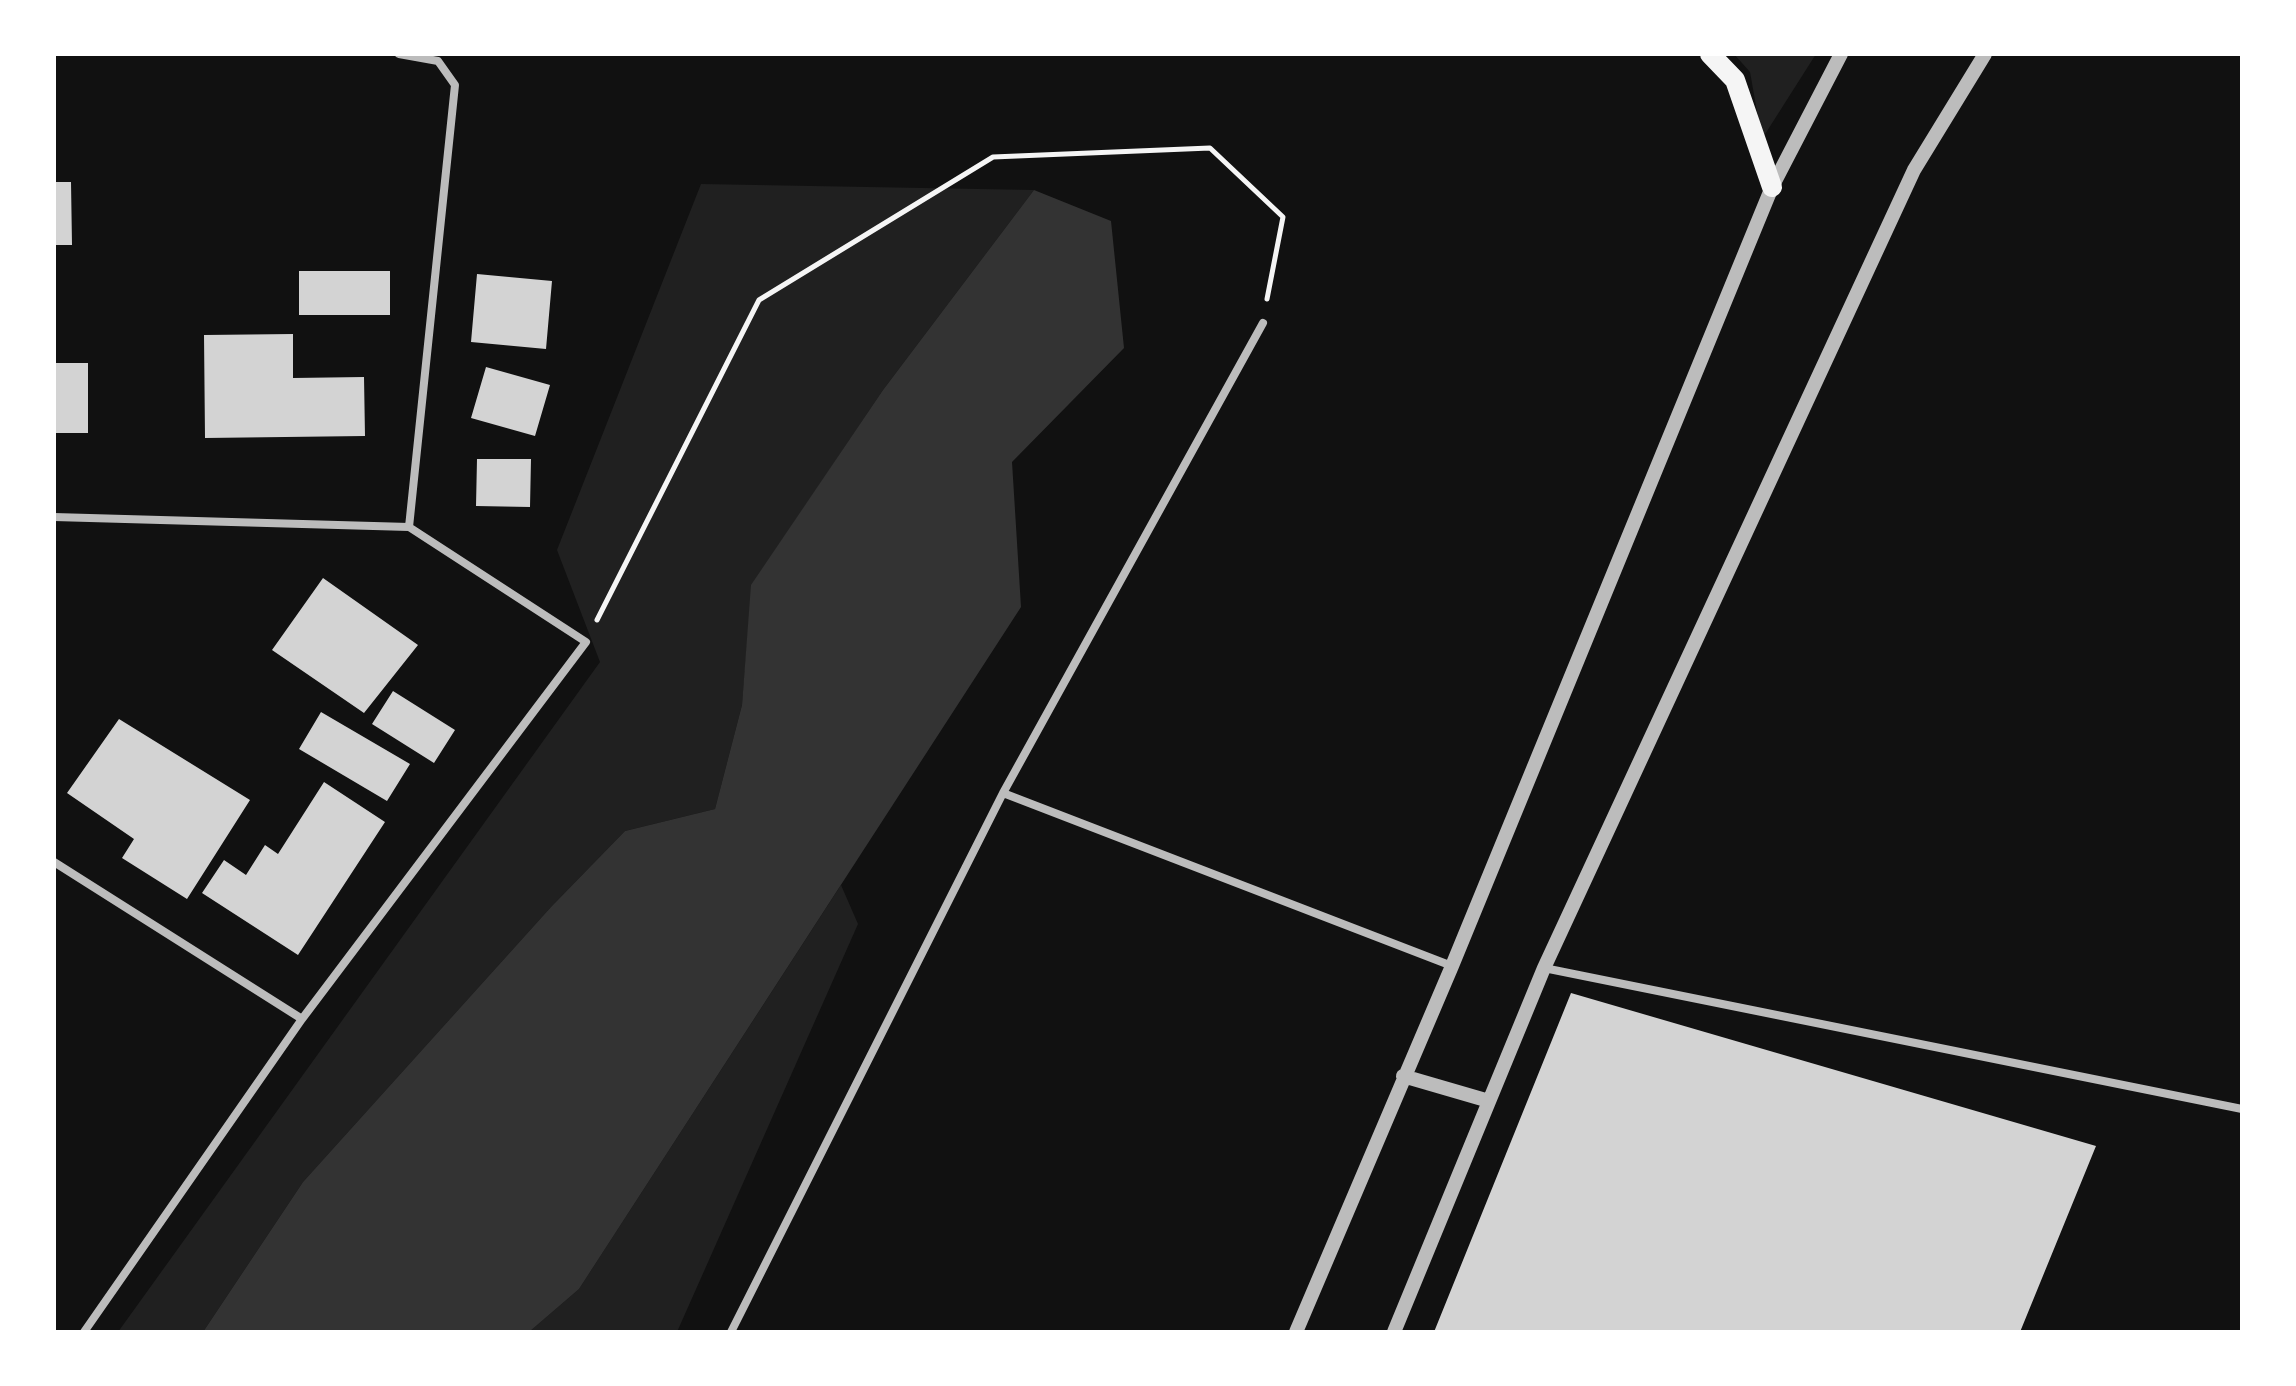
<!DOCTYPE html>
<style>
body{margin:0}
#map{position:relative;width:2296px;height:1386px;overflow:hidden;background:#111;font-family:Figtree,sans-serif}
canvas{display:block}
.frame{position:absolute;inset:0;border:56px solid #fff;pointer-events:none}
</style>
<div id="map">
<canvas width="2296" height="1386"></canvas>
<div class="frame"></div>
</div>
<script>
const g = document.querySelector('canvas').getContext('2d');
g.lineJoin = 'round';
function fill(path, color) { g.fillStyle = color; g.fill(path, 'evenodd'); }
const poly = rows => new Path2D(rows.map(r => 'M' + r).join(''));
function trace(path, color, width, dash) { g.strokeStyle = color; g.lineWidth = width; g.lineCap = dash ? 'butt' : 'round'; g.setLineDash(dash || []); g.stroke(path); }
fill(poly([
 [1734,54,1816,54,1762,139,1750,72],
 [701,184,1034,190,883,390,752,585,742,705,715,809,625,831,551,907,303,1182,203,1332,118,1332,600,662,557,550],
 [841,885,858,924,677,1332,529,1332,579,1289]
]), '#202020');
fill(poly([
 [1034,190,1111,221,1124,348,1012,462,1021,607,579,1289,529,1332,203,1332,303,1182,551,907,625,831,715,809,742,705,751,585,883,390]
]), '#333');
fill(poly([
 [54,182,71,182,72,245,54,245],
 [299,271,390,271,390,315,299,315],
 [477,274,552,281,546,349,471,342],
 [293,334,293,378,364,377,365,436,205,438,204,335],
 [54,363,88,363,88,433,54,433],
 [486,367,550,385,535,436,471,418],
 [477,459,531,459,530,507,476,506],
 [323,578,418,645,364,713,272,650],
 [393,691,455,730,434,763,372,724],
 [321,712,410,764,387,801,299,749],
 [119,719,250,800,187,899,122,858,134,839,67,793],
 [324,782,385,822,298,955,202,893,224,860,246,875,265,845,278,854],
 [1571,993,2096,1146,2020,1332,1434,1332]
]), '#d3d3d3');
trace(poly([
 [597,620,759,300,993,157,1210,148,1283,217,1267,299]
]), '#f5f5f5', 5);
trace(poly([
 [399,54,438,61,455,85,409,527],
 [54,517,409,527,586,642,302,1019,84,1332],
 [1003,793,1452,966],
 [54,862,302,1019],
 [1544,968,2242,1109],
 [731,1332,1003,793,1263,323]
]), '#bcbcbc', 8);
trace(poly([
 [1403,1076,1489,1101],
 [1296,1332,1452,966,1772,187,1841,54],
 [1394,1332,1544,968,1914,170,1985,54]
]), '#bcbcbc', 14);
trace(poly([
 [1710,54,1735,80,1772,187]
]), '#f5f5f5', 20);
</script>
